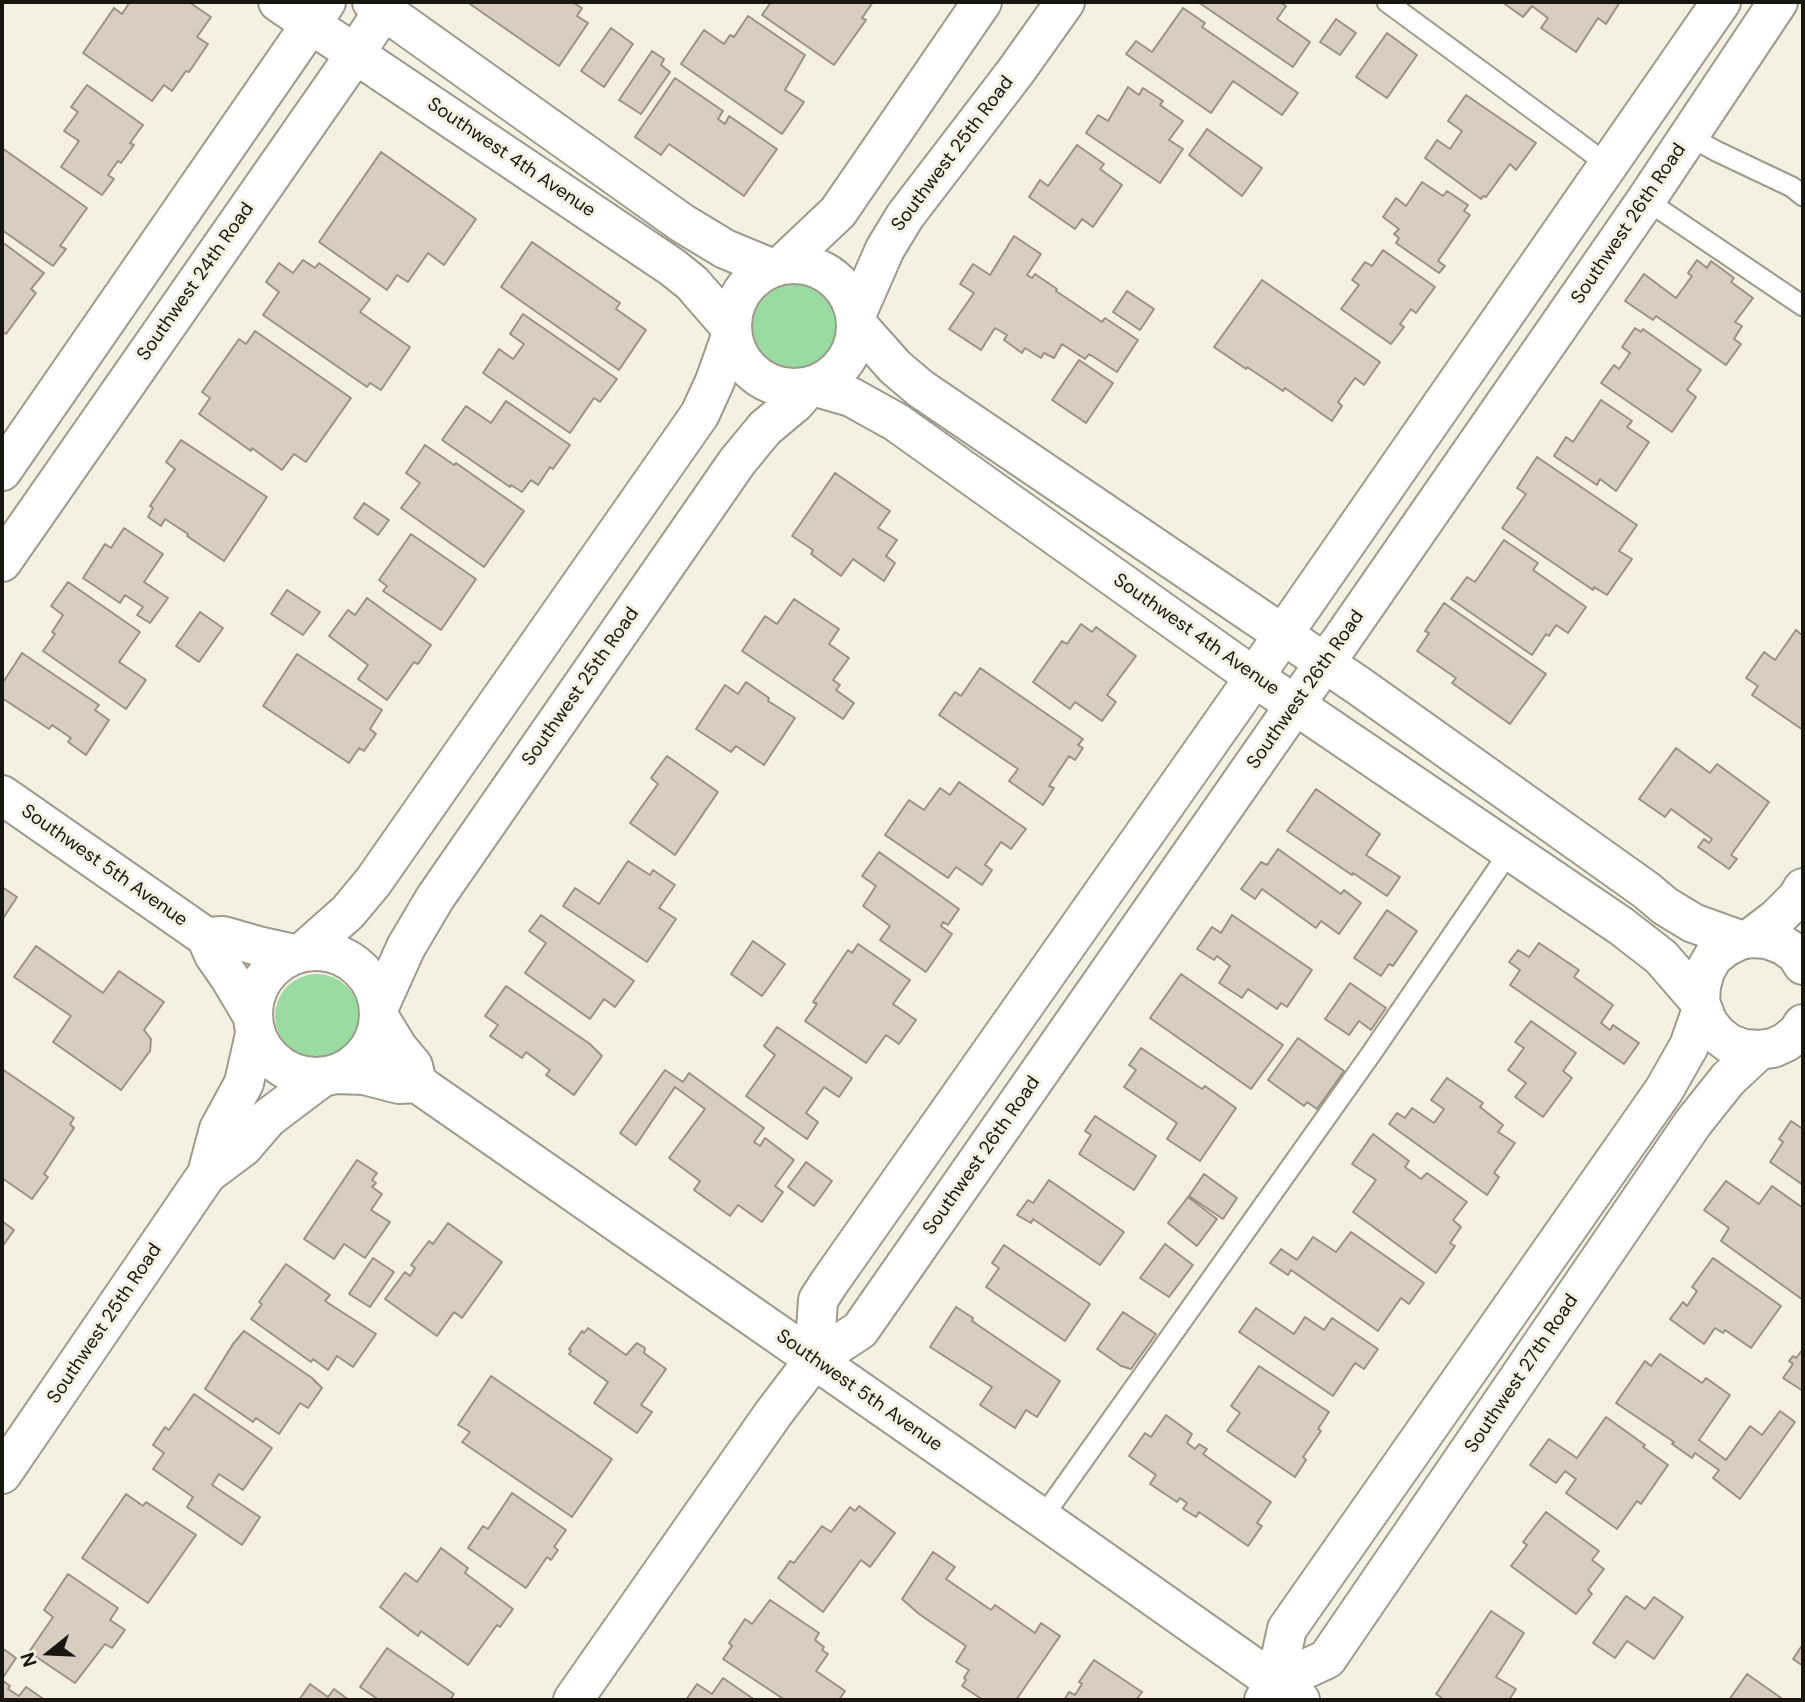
<!DOCTYPE html>
<style>
body{margin:0}
#map{position:relative;width:1805px;height:1702px;overflow:hidden;background:#f5f1e2;font-family:"DM Sans",sans-serif}
canvas{display:block}
.frame{position:absolute;inset:0;border:4px solid #181611;pointer-events:none}
.north{position:absolute;left:14px;top:1618px;width:70px;height:70px;-webkit-text-stroke:5px #f5f1e2;paint-order:stroke;rotate:252deg;font-size:19px;font-weight:700;line-height:28px;text-align:center;color:#181611}
.north::after{content:'';display:block;margin:auto;width:24px;height:32px;background:#181611;clip-path:polygon(50% 0,100% 100%,50% 72%,0 100%)}
</style>
<div id="map">
<canvas width="1805" height="1702"></canvas>
<div class="frame"></div>
<div class="north">N</div>
</div>
<script>
const g = document.querySelector('canvas').getContext('2d');
g.lineJoin = 'round';
function fill(path, color) { g.fillStyle = color; g.fill(path, 'evenodd'); }
const poly = rows => new Path2D(rows.map(r => 'M' + r).join(''));
function trace(path, color, width, dash) { g.strokeStyle = color; g.lineWidth = width; g.lineCap = dash ? 'butt' : 'round'; g.setLineDash(dash || []); g.stroke(path); }
function label(font, color, halo, rows, align = 'center') {
  g.font = font + ' "DM Sans",sans-serif'; g.lineWidth = 6; g.setLineDash([]); g.textBaseline = 'middle'; g.strokeStyle = halo; g.fillStyle = color; for (const [text, x, y, turn = 0] of rows) {
    g.save(); g.translate(x, y); g.rotate((+turn || 0) * Math.PI / 180); g.textAlign = isNaN(turn) ? turn : align; if (halo) g.strokeText(text, 0, 0); g.fillText(text, 0, 0); g.restore();
  }
}
fill(poly([
 '751 327a44 44 0 1 1 88 0a44 44 0 1 1-88 0Z',
 '275 1016a42 42 0 1 1 84 0a42 42 0 1 1-84 0Z'
]), '#99dba0');
const building = poly([
 [130,2,189,2,211,17,197,37,208,44,189,72,186,71,172,91,164,85,152,101,83,53,114,8,122,14,130,2],
 [471,2,572,2,582,8,577,16,588,23,559,66,470,4,471,2],
 [771,2,873,2,862,18,866,20,834,65,762,15,771,2],
 [1198,2,1279,2,1286,6,1277,19,1310,42,1293,67,1198,2],
 [1502,2,1620,2,1606,24,1598,18,1576,52,1541,28,1548,18,1532,6,1523,17,1502,2],
 [1183,8,1205,23,1202,27,1298,93,1282,115,1233,81,1211,113,1126,54,1136,41,1152,52,1183,8],
 [748,16,805,55,785,90,804,102,782,134,681,64,704,30,724,44,730,35,734,37,748,16],
 [1336,19,1356,33,1340,55,1320,42,1336,19],
 [611,28,633,44,604,87,581,71,611,28],
 [1387,33,1417,55,1387,98,1356,77,1387,33],
 [652,51,664,59,661,65,670,72,641,114,619,100,652,51],
 [675,78,723,111,718,119,725,124,729,116,777,149,744,196,669,144,661,155,635,137,675,78],
 [87,85,143,125,130,143,134,145,121,163,118,161,108,175,114,179,102,195,61,167,79,141,64,131,78,112,71,107,87,85],
 [1128,87,1139,95,1143,88,1163,101,1160,105,1183,121,1169,140,1183,149,1160,183,1086,133,1098,115,1108,121,1128,87],
 [1466,95,1536,143,1516,170,1510,164,1486,197,1483,196,1481,199,1425,158,1437,140,1450,149,1462,131,1448,121,1466,95],
 [1207,129,1262,168,1242,196,1189,155,1207,129],
 [1077,145,1104,164,1100,169,1122,185,1093,227,1082,219,1075,229,1029,197,1040,180,1048,186,1077,145],
 [2,148,87,208,60,246,66,249,53,266,2,230,2,148],
 [381,152,476,219,444,265,428,253,408,282,397,275,387,290,319,242,381,152],
 [1422,182,1443,196,1447,191,1468,205,1464,211,1470,215,1438,261,1445,266,1439,273,1396,243,1399,238,1394,234,1399,229,1383,217,1396,198,1406,206,1422,182],
 [1014,236,1041,254,1027,275,1032,278,1035,274,1057,289,1056,291,1102,322,1105,318,1138,340,1117,372,1089,354,1085,359,1062,344,1054,358,1044,353,1041,358,1025,348,1022,353,1004,340,1007,335,995,328,981,350,949,329,974,293,960,284,973,264,990,275,1014,236],
 [2,242,44,273,31,289,36,293,6,334,2,331,2,242],
 [532,242,620,303,616,309,646,330,619,370,501,287,532,242],
 [1383,250,1435,287,1416,313,1411,309,1400,324,1404,327,1391,344,1341,309,1359,285,1352,280,1365,262,1372,266,1383,250],
 [303,260,315,268,319,263,370,299,360,312,410,347,381,390,370,383,367,387,263,315,279,292,266,282,279,263,293,273,303,260],
 [1697,260,1707,268,1711,261,1734,278,1731,282,1753,298,1735,322,1742,326,1734,339,1741,344,1726,365,1656,316,1653,320,1625,301,1644,274,1676,298,1692,276,1688,273,1697,260],
 [1262,280,1380,362,1364,385,1355,378,1338,402,1342,406,1332,421,1285,388,1283,391,1247,367,1246,369,1214,347,1262,280],
 [1127,291,1154,309,1140,330,1113,312,1127,291],
 [523,314,617,379,600,402,594,398,570,433,483,373,499,349,513,359,524,344,510,334,523,314],
 [1635,328,1641,332,1643,329,1701,370,1687,390,1696,397,1672,432,1601,383,1614,365,1619,369,1630,353,1622,347,1635,328],
 [255,331,351,398,306,462,294,454,282,470,252,448,251,451,199,414,210,398,202,392,239,339,246,344,255,331],
 [1079,360,1113,383,1086,423,1052,400,1079,360],
 [1601,400,1632,421,1627,427,1649,442,1616,491,1600,479,1597,485,1554,456,1566,437,1573,442,1601,400],
 [506,401,570,445,553,469,550,467,538,485,531,480,522,492,511,485,510,487,442,440,466,406,491,423,506,401],
 [181,440,267,497,224,561,187,536,188,534,165,519,161,526,148,517,153,508,150,506,175,469,166,462,181,440],
 [425,445,454,465,456,463,524,511,484,567,401,508,420,483,406,473,425,445],
 [1537,457,1637,525,1619,551,1632,559,1607,595,1594,587,1593,590,1502,528,1526,494,1517,488,1537,457],
 [835,473,890,511,878,528,897,540,886,556,895,563,884,581,853,559,841,576,811,554,813,550,792,536,835,473],
 [364,503,389,520,378,535,354,518,364,503],
 [124,528,163,554,144,582,168,598,150,623,137,615,143,607,125,595,120,603,83,578,105,544,111,548,124,528],
 [411,534,476,579,441,630,383,591,387,586,379,580,411,534],
 [1504,540,1538,563,1533,570,1586,607,1568,633,1556,625,1549,636,1546,634,1532,655,1451,599,1467,577,1475,582,1504,540],
 [68,582,140,632,119,662,146,680,126,709,43,651,55,634,52,632,63,615,51,606,68,582],
 [287,590,320,612,303,635,271,614,287,590],
 [367,598,431,645,418,664,414,662,387,700,358,679,368,665,329,636,348,610,355,615,367,598],
 [794,599,839,629,829,644,849,658,833,680,840,685,836,690,854,703,843,719,742,651,765,616,777,624,794,599],
 [1444,603,1546,674,1510,724,1452,683,1456,678,1417,651,1429,633,1425,631,1444,603],
 [200,612,223,628,199,662,176,646,200,612],
 [1081,624,1092,632,1096,627,1136,656,1107,695,1116,702,1102,721,1075,702,1070,709,1033,682,1062,641,1067,644,1081,624],
 [1796,630,1803,636,1803,730,1752,695,1758,686,1746,678,1764,652,1775,660,1796,630],
 [22,653,99,705,95,710,109,720,86,755,68,742,71,738,52,725,49,729,2,698,2,684,22,653],
 [297,654,382,710,370,729,376,734,364,751,359,748,349,763,263,706,297,654],
 [980,668,1083,739,1078,745,1083,748,1075,760,1069,756,1049,786,1054,788,1043,805,1009,781,1018,769,939,715,955,692,961,696,980,668],
 [746,682,769,698,768,701,795,718,764,765,736,746,731,752,696,729,725,685,738,694,746,682],
 [1676,748,1710,773,1717,764,1769,802,1731,855,1737,859,1729,869,1698,847,1704,839,1709,843,1712,839,1671,809,1665,817,1639,799,1676,748],
 [667,756,718,792,675,855,630,823,658,784,651,778,667,756],
 [959,782,1026,829,1011,849,1001,842,985,865,992,870,982,885,956,867,948,878,885,835,909,800,924,810,940,788,950,795,959,782],
 [1316,789,1380,834,1366,855,1400,877,1387,896,1353,873,1352,875,1287,831,1316,789],
 [1278,849,1341,894,1344,890,1361,903,1339,934,1321,921,1316,928,1262,889,1255,899,1241,889,1261,862,1267,865,1278,849],
 [879,852,959,909,948,925,943,922,941,926,952,934,926,972,880,940,890,926,863,906,876,886,862,876,879,852],
 [628,861,650,875,653,870,675,885,659,908,676,919,647,962,563,906,575,888,599,904,628,861],
 [2,887,17,897,2,920,2,887],
 [1387,910,1417,931,1393,966,1389,964,1381,976,1354,958,1387,910],
 [541,915,634,981,615,1007,604,999,590,1019,525,973,546,943,529,931,541,915],
 [1232,915,1312,970,1287,1007,1281,1003,1277,1009,1248,989,1242,998,1219,983,1230,966,1217,956,1214,960,1197,949,1212,927,1221,933,1232,915],
 [753,941,785,964,762,996,731,974,753,941],
 [1539,943,1579,970,1574,977,1613,1005,1601,1023,1610,1030,1613,1025,1639,1043,1624,1064,1510,985,1520,970,1509,962,1518,950,1529,957,1539,943],
 [858,944,910,980,893,1004,916,1020,899,1044,886,1035,866,1063,805,1021,817,1004,813,1002,848,950,852,953,858,944],
 [36,946,103,993,119,971,164,1002,144,1030,151,1039,150,1051,121,1090,53,1042,71,1016,14,977,36,946],
 [1181,974,1283,1045,1251,1089,1150,1018,1181,974],
 [1350,983,1386,1008,1371,1030,1359,1021,1349,1035,1325,1019,1350,983],
 [506,986,590,1044,602,1056,574,1095,546,1075,550,1070,526,1052,522,1058,490,1036,498,1025,485,1016,506,986],
 [1531,1021,1576,1053,1563,1071,1572,1078,1543,1117,1515,1097,1526,1083,1508,1070,1524,1048,1515,1042,1531,1021],
 [777,1027,852,1078,839,1097,824,1087,806,1113,818,1122,807,1139,746,1096,775,1055,764,1046,777,1027],
 [1298,1038,1344,1071,1317,1109,1307,1102,1304,1106,1268,1080,1298,1038],
 [1141,1048,1202,1089,1205,1086,1236,1108,1200,1161,1167,1139,1177,1123,1124,1087,1136,1070,1129,1065,1141,1048],
 [2,1069,74,1118,70,1124,74,1128,44,1174,48,1177,32,1199,2,1178,2,1069],
 [665,1070,683,1082,689,1073,764,1128,754,1142,760,1146,765,1138,794,1160,775,1186,783,1192,762,1222,738,1205,730,1216,694,1190,700,1181,669,1158,705,1109,675,1087,636,1145,620,1133,665,1070],
 [1447,1078,1483,1103,1480,1107,1503,1125,1498,1132,1515,1143,1494,1173,1499,1177,1487,1195,1389,1124,1397,1113,1405,1118,1412,1108,1434,1123,1444,1109,1431,1100,1447,1078],
 [1095,1116,1156,1156,1134,1190,1079,1154,1091,1135,1085,1131,1095,1116],
 [1791,1121,1803,1129,1803,1185,1770,1162,1783,1142,1779,1139,1791,1121],
 [1373,1134,1409,1161,1405,1167,1421,1179,1427,1173,1467,1202,1453,1220,1461,1227,1450,1243,1455,1246,1436,1273,1353,1212,1376,1180,1352,1164,1373,1134],
 [357,1160,377,1173,372,1180,376,1183,372,1187,382,1194,371,1210,390,1222,365,1258,344,1244,334,1259,304,1239,357,1160],
 [806,1162,832,1181,814,1206,788,1187,806,1162],
 [1204,1174,1237,1198,1223,1219,1189,1196,1204,1174],
 [1049,1180,1124,1232,1100,1265,1033,1219,1031,1223,1017,1215,1028,1200,1033,1203,1049,1180],
 [1726,1181,1759,1204,1772,1186,1803,1208,1803,1300,1721,1241,1729,1228,1704,1210,1726,1181],
 [1188,1197,1217,1219,1197,1246,1168,1223,1188,1197],
 [2,1221,14,1230,2,1247,2,1221],
 [448,1223,502,1262,462,1318,454,1312,437,1336,385,1299,405,1272,410,1276,415,1268,411,1265,429,1241,433,1244,448,1223],
 [1351,1232,1424,1283,1409,1304,1401,1298,1378,1331,1291,1270,1288,1275,1270,1263,1281,1249,1297,1260,1313,1237,1336,1252,1351,1232],
 [1165,1244,1193,1265,1169,1297,1140,1278,1165,1244],
 [1004,1245,1090,1304,1065,1341,986,1287,999,1268,992,1263,1004,1245],
 [373,1258,394,1272,370,1307,349,1294,373,1258],
 [1713,1258,1781,1306,1751,1348,1725,1330,1723,1333,1715,1328,1704,1344,1670,1319,1683,1302,1687,1306,1697,1291,1692,1287,1713,1258],
 [286,1264,330,1295,325,1301,376,1334,353,1367,337,1356,328,1370,313,1359,311,1362,251,1319,262,1304,259,1302,286,1264],
 [956,1307,973,1318,972,1321,1060,1381,1037,1417,1026,1410,1015,1428,980,1405,992,1387,930,1347,956,1307],
 [1256,1308,1294,1334,1305,1317,1324,1330,1332,1318,1378,1349,1364,1369,1355,1363,1333,1396,1239,1332,1256,1308],
 [1123,1312,1156,1334,1131,1369,1121,1366,1097,1349,1123,1312],
 [588,1328,626,1355,637,1343,645,1348,644,1353,666,1369,641,1405,652,1412,637,1433,594,1403,608,1382,569,1354,571,1351,569,1349,582,1331,584,1333,588,1328],
 [244,1331,312,1378,322,1388,308,1408,300,1403,279,1434,256,1418,253,1422,205,1389,233,1344,244,1331],
 [1803,1349,1803,1391,1783,1378,1793,1364,1789,1361,1793,1356,1796,1358,1803,1349],
 [1660,1354,1702,1383,1706,1378,1730,1395,1699,1440,1726,1460,1750,1426,1762,1435,1780,1411,1795,1422,1740,1499,1713,1478,1719,1470,1695,1453,1692,1458,1672,1444,1674,1442,1616,1403,1645,1361,1651,1366,1660,1354],
 [1259,1366,1329,1412,1318,1429,1321,1431,1303,1457,1306,1460,1295,1477,1227,1431,1240,1413,1231,1406,1259,1366],
 [491,1376,612,1459,572,1517,462,1442,470,1432,458,1425,491,1376],
 [194,1394,272,1448,243,1490,219,1474,212,1485,260,1517,242,1545,187,1507,193,1497,153,1469,164,1453,153,1445,165,1427,169,1430,194,1394],
 [1166,1415,1192,1434,1187,1443,1195,1449,1199,1444,1207,1449,1203,1454,1271,1502,1257,1523,1262,1526,1248,1546,1199,1512,1196,1517,1183,1509,1187,1503,1180,1498,1177,1502,1150,1484,1156,1475,1129,1456,1145,1433,1151,1437,1166,1415],
 [1606,1417,1645,1445,1643,1447,1668,1465,1641,1504,1637,1501,1617,1529,1566,1493,1576,1479,1565,1471,1556,1483,1530,1465,1549,1439,1577,1458,1606,1417],
 [512,1493,566,1530,554,1547,558,1550,551,1560,547,1557,526,1588,468,1548,483,1526,488,1529,512,1493],
 [126,1494,143,1506,146,1502,196,1535,148,1603,82,1558,126,1494],
 [859,1506,895,1533,870,1567,861,1560,823,1612,778,1578,790,1561,794,1563,822,1526,831,1532,850,1507,855,1511,859,1506],
 [1546,1512,1599,1551,1592,1560,1604,1569,1588,1590,1592,1594,1576,1614,1511,1566,1527,1545,1523,1542,1546,1512],
 [441,1548,468,1568,465,1573,513,1609,500,1627,497,1625,468,1665,421,1631,418,1636,380,1607,405,1573,417,1582,441,1548],
 [933,1552,955,1567,946,1579,991,1610,995,1605,1035,1633,1041,1623,1060,1636,1016,1700,983,1700,962,1686,966,1680,964,1678,969,1670,956,1662,966,1646,919,1614,902,1599,933,1552],
 [68,1574,118,1608,110,1620,125,1630,112,1648,105,1644,75,1683,29,1652,53,1617,44,1610,68,1574],
 [1626,1596,1645,1609,1654,1597,1683,1617,1654,1659,1627,1641,1615,1658,1593,1643,1626,1596],
 [770,1600,819,1633,815,1640,824,1647,822,1650,828,1654,816,1671,845,1691,839,1700,785,1700,723,1659,732,1646,729,1643,745,1619,752,1624,770,1600],
 [1491,1611,1524,1633,1496,1677,1516,1689,1509,1700,1445,1700,1436,1694,1491,1611],
 [1803,1644,1803,1666,1793,1659,1803,1644],
 [2,1648,16,1658,2,1679,2,1648],
 [387,1648,454,1694,450,1700,379,1700,360,1687,387,1648],
 [1094,1660,1142,1692,1136,1700,1064,1700,1069,1692,1075,1695,1082,1684,1079,1682,1094,1660],
 [1747,1674,1784,1700,1729,1700,1747,1674],
 [723,1678,755,1700,686,1700,697,1684,712,1694,723,1678],
 [2,1680,10,1686,8,1689,19,1696,26,1687,45,1700,2,1700,2,1680],
 [310,1684,328,1697,334,1689,349,1700,299,1700,310,1684]
]);
fill(building, '#d8cdc1');
trace(building, '#9c9186', 2);
const service = poly([
 [1387,2,1576,141,1609,166],
 [1689,136,1716,151,1792,187,1803,196],
 [1646,200,1803,306],
 [1042,1518,1371,1054,1510,851]
]);
const minor = poly([
 [278,2,672,267,692,283,732,329],
 [372,2,682,223,725,249,771,268],
 '732 326a62 62 0 1 1 124 0a62 62 0 1 1-124 0Z',
 [782,265,838,212,982,2],
 [856,315,885,249,905,216,1016,71,1065,2],
 [856,323,895,367,921,389,1359,686,1646,890,1665,906,1693,923,1740,940],
 [813,386,851,397,896,422,1254,677,1621,926,1661,957,1700,1002],
 [2,471,326,2],
 [2,562,343,72,389,2],
 [2,795,206,937,214,955,230,978,252,1015],
 [206,937,223,936,258,946,294,954],
 [1751,938,1777,918,1797,898,1803,888],
 '253 1014a63 63 0 1 1 126 0a63 63 0 1 1-126 0Z',
 [304,951,348,912,373,882,700,414,715,381,732,333],
 [1803,965,1796,954,1783,945,1767,939,1751,938,1740,940,1726,947,1713,957,1705,971,1701,986,1700,1002,1708,1023,1718,1035,1730,1044,1744,1049,1759,1050,1773,1048,1786,1042,1797,1033,1803,1024],
 [379,1007,406,947,435,898,737,462,765,428,795,403,809,387],
 [379,1017,398,1048,413,1066,417,1083],
 [337,1074,364,1075,399,1084,417,1083,1042,1518,1300,1700],
 [207,1174,219,1129,244,1083,255,1034],
 [814,1360,818,1300,829,1283,1240,698,1297,614,1721,2],
 [2,1474,207,1174,243,1147,268,1118,321,1078],
 [1275,1683,1327,1659,1693,1123,1728,1079,1759,1050],
 [573,1700,773,1414,814,1360,860,1330,1325,662,1340,642,1646,200,1778,2],
 [1264,1700,1275,1683,1287,1629,1664,1090,1689,1046,1702,1009]
]);
trace(service, '#9e9a8c', 23);
trace(minor, '#9e9a8c', 42);
trace(service, '#fff', 19);
trace(minor, '#fff', 38);
label('19px', '#181611', '#f5f1e2', [
 ["Southwest 25th Road",953,154,-53],
 ["Southwest 4th Avenue",511,158,34],
 ["Southwest 26th Road",1629,224,-56],
 ["Southwest 24th Road",196,282,-55],
 ["Southwest 4th Avenue",1196,635,35],
 ["Southwest 25th Road",581,687,-55],
 ["Southwest 26th Road",1306,690,-55],
 ["Southwest 5th Avenue",104,866,35],
 ["Southwest 26th Road",982,1156,-55],
 ["Southwest 25th Road",105,1324,-56],
 ["Southwest 27th Road",1522,1374,-56],
 ["Southwest 5th Avenue",859,1391,35]
]);
</script>
